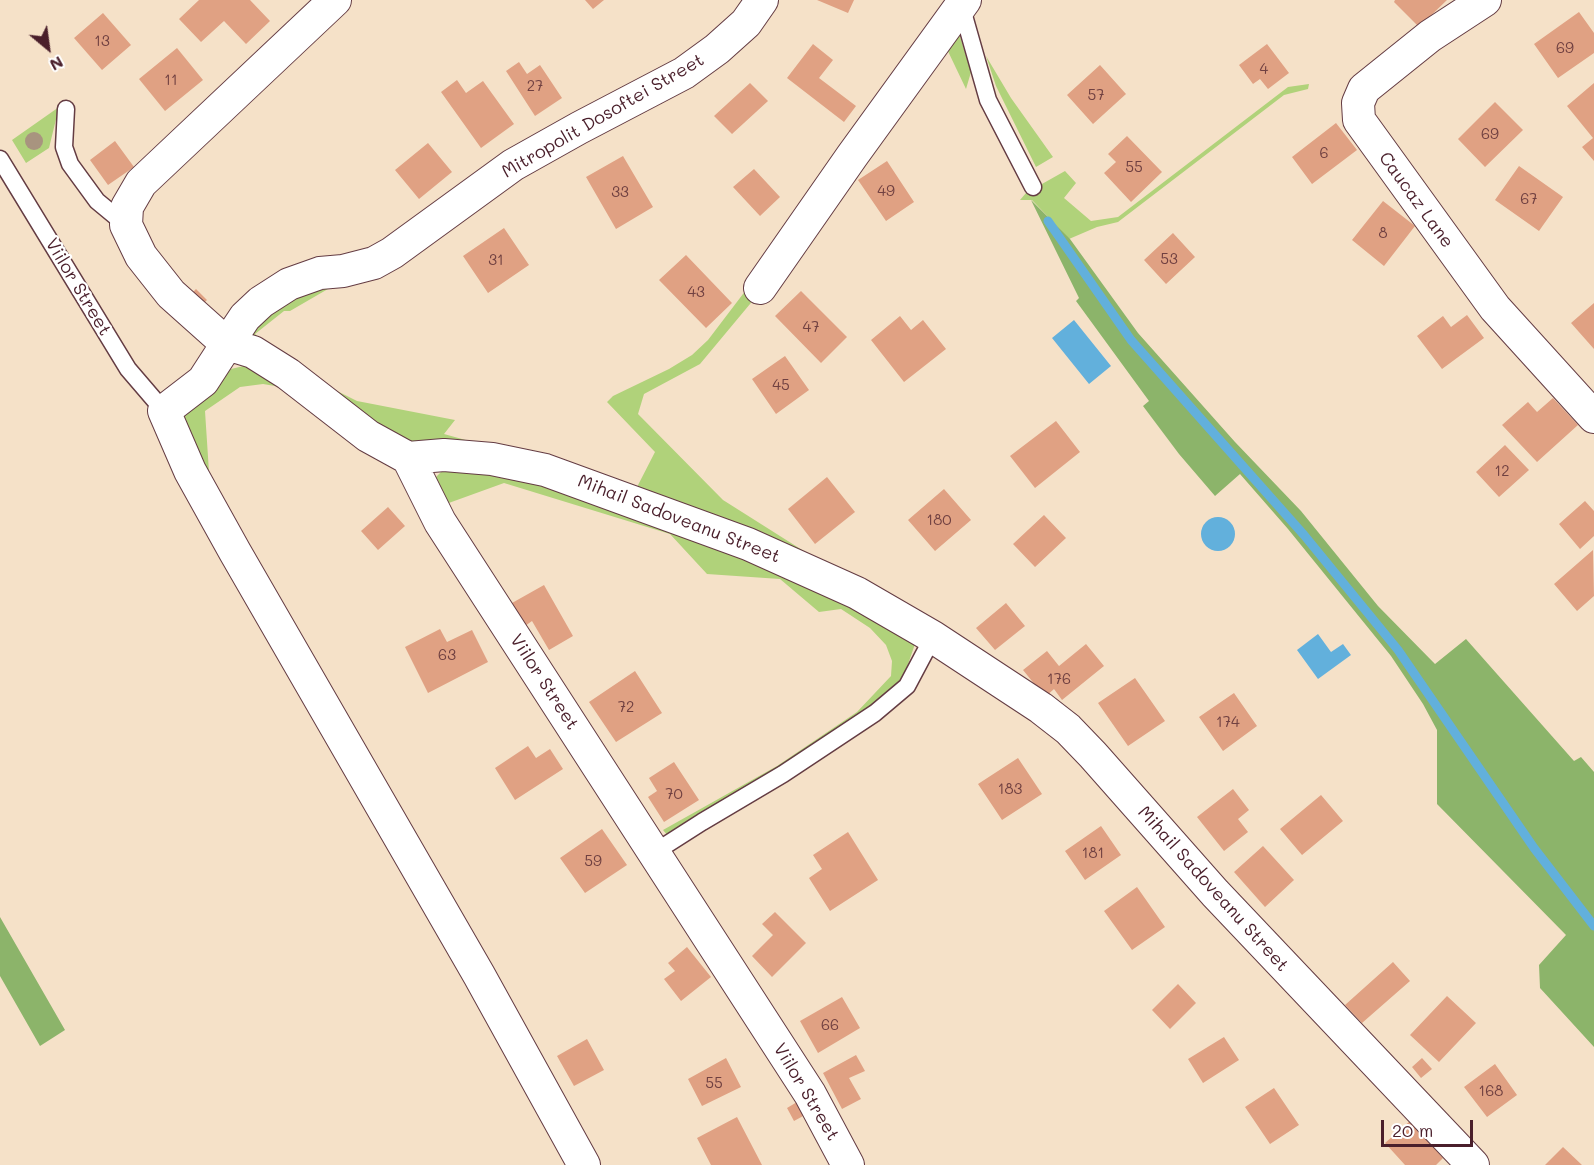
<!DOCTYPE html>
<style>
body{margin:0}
#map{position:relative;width:1594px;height:1165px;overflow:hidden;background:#f5e1c8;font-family:Mali,sans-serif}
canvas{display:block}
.north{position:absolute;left:18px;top:18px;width:60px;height:60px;-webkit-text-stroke:4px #fff;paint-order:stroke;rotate:151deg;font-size:16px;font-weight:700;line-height:24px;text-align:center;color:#4a1f2b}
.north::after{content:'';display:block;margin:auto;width:21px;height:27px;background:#4a1f2b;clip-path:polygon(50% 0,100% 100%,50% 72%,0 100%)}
.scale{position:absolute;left:1381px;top:1120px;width:92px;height:27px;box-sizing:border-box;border:3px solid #4a1f2b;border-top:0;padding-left:8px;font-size:18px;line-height:21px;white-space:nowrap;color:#4a1f2b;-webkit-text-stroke:4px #fff;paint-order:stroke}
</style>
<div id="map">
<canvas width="1594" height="1165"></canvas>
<div class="north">N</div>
<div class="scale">20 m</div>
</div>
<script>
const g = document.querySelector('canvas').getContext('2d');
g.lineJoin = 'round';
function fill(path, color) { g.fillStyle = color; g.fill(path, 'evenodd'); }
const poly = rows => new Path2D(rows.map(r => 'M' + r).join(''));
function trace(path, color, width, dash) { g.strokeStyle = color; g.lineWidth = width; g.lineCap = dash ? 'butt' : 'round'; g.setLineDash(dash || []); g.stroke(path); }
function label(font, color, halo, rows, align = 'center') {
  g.font = font + ' Mali,sans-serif'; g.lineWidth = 4.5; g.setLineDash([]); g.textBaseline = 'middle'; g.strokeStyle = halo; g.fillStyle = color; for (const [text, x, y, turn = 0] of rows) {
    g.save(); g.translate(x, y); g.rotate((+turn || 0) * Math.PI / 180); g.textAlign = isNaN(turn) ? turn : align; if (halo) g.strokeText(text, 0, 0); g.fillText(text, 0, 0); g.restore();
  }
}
fill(poly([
 [956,24,971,72,966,89,945,45],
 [986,56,1011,98,1053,157,1036,167,996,86],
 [1309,84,1308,89,1284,95,1118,222,1097,227,1069,239,1032,200,1020,200,1026,193,1065,171,1076,183,1064,198,1091,221,1118,217,1288,87],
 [59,107,49,148,26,163,12,140],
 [340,282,290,311,284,311,255,334,311,378,357,401,455,420,444,434,498,449,411,444,343,404,248,334,262,312,304,286],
 [746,290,755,298,700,364,644,394,638,414,723,500,848,579,636,489,655,452,607,402,613,396,669,369,692,355,708,340],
 [252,364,281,387,263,384,240,387,205,411,209,472,178,421,185,408,231,369],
 [483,462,741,549,916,641,904,676,868,710,778,772,669,837,663,830,777,766,857,712,891,676,892,661,886,645,870,628,841,609,819,612,780,579,707,574,670,534,504,483,446,504,434,479,442,471]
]), '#b0d27a');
fill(poly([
 [1031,200,1070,239,1138,333,1235,442,1301,511,1378,606,1435,664,1466,639,1574,761,1581,757,1594,772,1594,1047,1540,988,1539,965,1566,935,1437,804,1437,730,1423,704,1391,656,1288,529,1240,474,1215,496,1179,454,1143,406,1149,401,1076,301,1079,298],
 [0,917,65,1030,40,1046,0,976]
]), '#8cb46a');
fill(poly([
 [1074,320,1111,366,1089,384,1052,338],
 '1201 534a17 17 0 1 1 34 0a17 17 0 1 1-34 0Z',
 [1318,634,1331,652,1343,644,1351,655,1318,679,1297,650]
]), '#62b0dc');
trace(poly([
 [1048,221,1131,340,1304,535,1398,650,1534,848,1594,926]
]), '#62b0dc', 9);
fill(poly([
 [199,0,250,0,270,21,246,44,224,21,201,42,179,19],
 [585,0,604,0,593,9],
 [817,0,854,0,848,13],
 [1395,0,1447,0,1419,27,1394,2],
 [1579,12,1594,33,1594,53,1558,78,1534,44],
 [103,13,131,45,102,70,74,38],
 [813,44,833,60,819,78,856,106,844,122,787,78],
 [1267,44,1289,73,1268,89,1260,79,1253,84,1239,65],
 [177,48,203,80,165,111,139,79],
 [519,62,527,74,540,65,562,98,535,116,506,71],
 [1100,65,1126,94,1093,124,1067,95],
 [457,80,466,93,483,81,514,124,481,148,441,92],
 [750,83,768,101,732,134,714,116],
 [1594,83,1594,161,1582,147,1593,138,1567,106],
 [1495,102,1523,130,1485,167,1458,139],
 [1336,123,1357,150,1312,184,1292,157],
 [1127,136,1162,172,1131,202,1104,173,1116,162,1108,154],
 [115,141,134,167,108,185,90,160],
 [428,143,452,172,419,199,395,170],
 [623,156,653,207,616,229,586,177],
 [887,161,914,202,886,221,858,180],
 [1519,166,1563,197,1539,231,1495,200],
 [754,169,780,197,760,216,733,187],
 [1383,201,1415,226,1384,266,1352,240],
 [504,228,529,265,488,293,463,256],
 [1173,233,1195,257,1166,284,1144,260],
 [686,255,732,303,706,328,659,280],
 [196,289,207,300,201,306,190,295],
 [801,291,847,337,821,363,775,316],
 [1594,303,1594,349,1571,323],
 [1467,315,1484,338,1442,369,1417,336,1443,316,1451,327],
 [900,316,911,330,923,320,946,349,904,382,871,340],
 [785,356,809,390,776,414,752,379],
 [1553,398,1578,425,1537,462,1502,425,1528,402,1537,412],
 [1056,421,1080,452,1035,488,1010,456],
 [1505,445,1529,470,1499,497,1476,472],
 [827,477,855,512,815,544,788,509],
 [944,489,971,520,935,551,908,520],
 [1585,501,1594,511,1594,536,1580,549,1559,524],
 [388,507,405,526,378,550,361,531],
 [1044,515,1066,538,1035,567,1013,544],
 [1593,550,1594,596,1577,611,1554,584],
 [544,585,573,636,549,650,532,621,525,626,512,603],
 [1006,603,1025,626,995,650,976,628],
 [440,629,447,642,472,630,488,662,428,693,405,647],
 [1086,644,1104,666,1062,700,1054,689,1045,697,1023,670,1047,651,1059,666],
 [635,671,662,713,616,742,589,702],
 [1135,678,1165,721,1128,746,1098,703],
 [1234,693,1257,726,1223,751,1199,717],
 [528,746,536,758,550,749,563,769,515,800,495,768],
 [1018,758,1042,794,1002,820,978,784],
 [674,762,699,800,664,822,648,797,657,791,649,778],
 [1233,789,1249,810,1238,819,1248,832,1224,851,1197,817],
 [1321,795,1343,821,1302,855,1280,829],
 [1101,826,1121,855,1085,880,1065,851],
 [602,829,627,865,585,893,560,858],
 [848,832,878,880,830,911,809,878,822,869,813,855],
 [1263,846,1294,880,1265,907,1234,872],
 [1137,887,1165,927,1132,950,1104,911],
 [775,912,806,943,772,977,752,956,773,935,762,924],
 [687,947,711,977,681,1001,664,979,675,971,668,963],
 [1393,962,1410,981,1362,1023,1345,1005],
 [1178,984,1196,1003,1170,1029,1152,1010],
 [1447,996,1476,1023,1439,1062,1410,1035],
 [842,997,860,1028,818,1053,800,1021],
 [1224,1037,1239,1060,1203,1083,1188,1059],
 [587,1039,604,1070,574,1086,557,1056],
 [856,1055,865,1071,849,1078,861,1099,842,1109,823,1073],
 [726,1058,741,1087,702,1106,688,1079],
 [1422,1058,1432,1069,1421,1078,1412,1067],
 [1495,1064,1517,1095,1487,1117,1464,1087],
 [1274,1088,1299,1125,1270,1144,1245,1107],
 [797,1102,805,1115,794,1121,787,1108],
 [737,1117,762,1165,711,1165,697,1138],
 [1410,1121,1443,1158,1436,1165,1405,1165,1385,1143],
 [1563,1147,1582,1165,1545,1165]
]), '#e0a183');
const service = poly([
 [961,5,988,100,1033,187],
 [66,109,64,147,70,164,97,201,126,225],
 [0,159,128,369,164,411],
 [655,852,702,822,783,774,875,713,907,686,933,637]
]);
const minor = poly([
 [335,0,141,183,127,207,126,225,141,256,171,294,227,344,245,317,261,302,289,284,320,273,343,271,374,263,392,253,513,165,579,128,684,73,717,49,746,23,762,0],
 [1485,0,1430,36,1364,89,1358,103,1359,120,1495,308,1594,417],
 [760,288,852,156,965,0],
 [408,458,444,455,492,459,545,470,748,544,857,593,933,637,1041,708,1068,729,1093,755,1215,893,1473,1165],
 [584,1165,479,975,235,552,190,471,164,411,203,381,227,344,253,352,288,374,368,436,408,458,440,522,810,1094,848,1165]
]);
trace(service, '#643c43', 19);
trace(minor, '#643c43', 34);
trace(service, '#fff', 16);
trace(minor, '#fff', 32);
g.fillStyle = '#a8947f';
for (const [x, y] of [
 [34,141]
]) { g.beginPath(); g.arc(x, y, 9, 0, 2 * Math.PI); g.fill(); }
label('15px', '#704041', null, [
 ["13",102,41],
 ["69",1565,48],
 ["4",1264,69],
 ["11",171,80],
 ["27",535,86],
 ["57",1096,95],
 ["69",1490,134],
 ["6",1324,153],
 ["55",1134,167],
 ["49",886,191],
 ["33",620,192],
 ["67",1529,199],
 ["8",1383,233],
 ["53",1169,259],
 ["31",496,260],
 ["43",696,292],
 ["47",811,327],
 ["45",781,385],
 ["12",1502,471],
 ["180",939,520],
 ["63",447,655],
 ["176",1059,679],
 ["72",626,707],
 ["174",1228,722],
 ["183",1010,789],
 ["70",674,794],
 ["181",1093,853],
 ["59",593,861],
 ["66",830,1025],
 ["55",714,1083],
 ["168",1491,1091]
]);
label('18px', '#4a1f2b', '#fff', [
 ["Mitropolit Dosoftei Street",603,116,-30],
 ["Caucaz Lane",1416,200,54],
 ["Viilor Street",78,287,59],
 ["Mihail Sadoveanu Street",679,519,21],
 ["Viilor Street",544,682,57],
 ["Mihail Sadoveanu Street",1213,889,48],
 ["Viilor Street",806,1092,59]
]);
</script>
